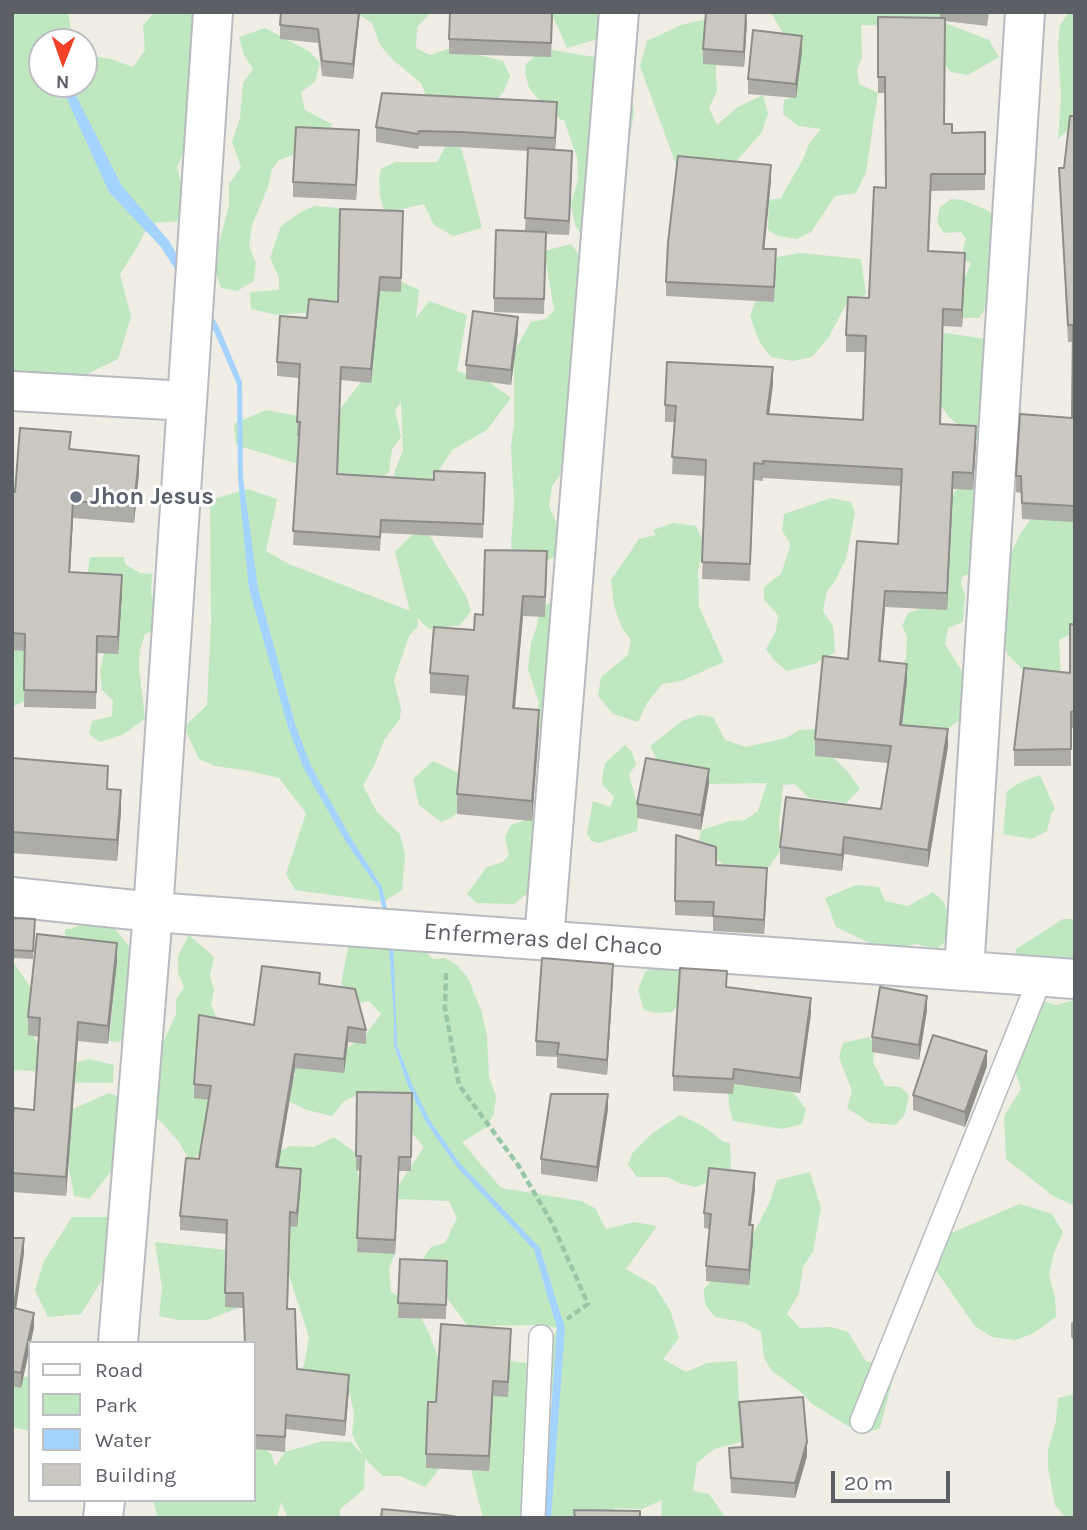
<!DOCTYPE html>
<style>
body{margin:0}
#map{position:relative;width:1087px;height:1530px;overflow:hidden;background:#efede4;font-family:Karla,sans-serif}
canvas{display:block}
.frame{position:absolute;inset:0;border:14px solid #5c6066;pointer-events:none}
.legend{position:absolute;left:28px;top:1341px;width:228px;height:161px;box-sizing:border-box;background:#fff;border:2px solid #bebfc2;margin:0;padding:9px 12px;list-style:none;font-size:21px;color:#5c6066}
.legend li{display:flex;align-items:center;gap:14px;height:35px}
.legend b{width:35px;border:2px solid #bebfc2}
.north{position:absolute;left:28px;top:28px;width:70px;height:70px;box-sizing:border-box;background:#fff;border:2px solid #bebfc2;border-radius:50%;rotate:181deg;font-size:19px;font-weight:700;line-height:28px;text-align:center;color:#5c6066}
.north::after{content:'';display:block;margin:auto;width:24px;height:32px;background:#f24128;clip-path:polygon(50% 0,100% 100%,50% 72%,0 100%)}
.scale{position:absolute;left:831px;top:1471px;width:119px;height:32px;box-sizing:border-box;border:4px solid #5c6066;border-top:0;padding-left:9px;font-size:21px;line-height:24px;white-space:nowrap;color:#5c6066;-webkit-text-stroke:5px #fff;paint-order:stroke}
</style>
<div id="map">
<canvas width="1087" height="1530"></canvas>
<div class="frame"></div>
<ul class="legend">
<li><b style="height:9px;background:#fff"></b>Road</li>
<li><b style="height:19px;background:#bfe8c1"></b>Park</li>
<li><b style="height:19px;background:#a5d3ff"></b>Water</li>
<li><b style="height:19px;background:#cac8c1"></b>Building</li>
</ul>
<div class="north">N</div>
<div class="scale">20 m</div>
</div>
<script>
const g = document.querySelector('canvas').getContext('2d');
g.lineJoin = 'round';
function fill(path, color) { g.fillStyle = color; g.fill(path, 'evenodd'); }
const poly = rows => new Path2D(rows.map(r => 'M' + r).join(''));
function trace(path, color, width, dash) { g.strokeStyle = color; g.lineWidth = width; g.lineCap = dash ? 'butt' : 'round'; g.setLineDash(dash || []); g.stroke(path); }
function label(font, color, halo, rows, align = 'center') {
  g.font = font + ' Karla,sans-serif'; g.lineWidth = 6; g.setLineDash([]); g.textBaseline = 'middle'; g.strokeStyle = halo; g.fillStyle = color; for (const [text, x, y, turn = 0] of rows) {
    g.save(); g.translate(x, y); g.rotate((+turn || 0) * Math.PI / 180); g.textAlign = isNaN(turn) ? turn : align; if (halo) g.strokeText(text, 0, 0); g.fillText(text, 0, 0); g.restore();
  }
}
fill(poly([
 [12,12,68,12,71,30,67,42,42,42,42,84,84,84,84,55,111,59,133,67,145,50,143,25,155,12,192,12,195,16,190,138,177,167,184,197,182,221,149,223,138,246,120,274,131,317,118,359,83,376,12,389],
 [333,12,431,12,417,27,416,48,430,55,463,44,479,55,503,61,510,76,504,91,485,113,433,112,421,83,392,59,380,45,372,23,360,15],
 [551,12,598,12,598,39,567,48],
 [771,12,940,12,940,21,989,40,999,57,968,75,951,72,944,64,894,26,861,25,862,58,857,69,859,84,878,93,866,172,856,193,835,196,811,232,797,239,778,236,768,230,769,200,781,198,804,157,809,144,821,129,798,126,783,114,784,100,790,98,787,40],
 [1069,12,1075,12,1075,124,1058,139,1061,98,1058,46,1060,25],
 [707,19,716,53,716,76,717,91,709,108,717,125,738,107,763,95,768,113,762,132,733,165,678,170,640,66,647,41,681,25],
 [265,28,309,51,320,63,315,82,301,92,305,110,332,124,327,143,279,160,272,169,268,187,252,225,249,246,256,263,254,281,237,291,221,288,213,264,229,206,229,184,241,167,232,142,240,118,243,83,253,69,244,55,239,37],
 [552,50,594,57,614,70,632,98,634,112,629,142,585,241,575,225,571,204,578,179,577,157,564,120,561,120,544,106,529,88,525,73,526,64,541,51],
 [445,147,461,147,482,228,453,236,434,225,424,204,385,213,380,196,379,178,381,169,395,162,437,162],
 [951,199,963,200,989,211,996,221,996,272,985,309,979,318,959,318,955,287,964,280,971,263,965,260,963,249,966,239,961,232,944,233,937,222,940,207],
 [315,206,339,208,392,284,402,282,419,290,416,318,429,301,467,315,457,371,489,382,511,398,487,430,452,450,431,483,389,502,395,470,403,451,401,402,395,410,401,437,392,449,389,472,377,483,357,489,305,466,236,445,234,424,266,410,298,416,340,409,361,382,334,316,300,313,277,315,251,309,250,292,279,290,279,277,270,258,281,226,303,211],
 [571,244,586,265,560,475,552,486,549,506,568,550,538,565,513,554,511,546,514,504,511,447,514,424,514,362,516,348,531,322,546,319,554,310,544,251],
 [800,253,861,259,866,294,846,304,829,337,812,357,793,361,771,357,759,341,750,316,765,276,777,257],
 [945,333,993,340,979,443,949,417,932,393,917,344],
 [966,485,979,487,973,572,962,577,961,585,965,594,963,622,948,628,945,644,966,678,964,717,946,730,902,727,898,668,906,659,907,636,902,626,908,613,931,605,935,546,955,491],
 [248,489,277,499,266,551,289,564,410,611,395,552,412,535,428,533,466,596,471,611,460,625,429,629,417,618,418,626,409,636,394,680,401,709,400,719,384,740,375,764,363,786,377,812,400,834,405,855,402,890,383,902,295,890,286,874,306,813,279,778,250,771,215,766,199,759,184,727,207,705,211,621,210,500],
 [831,498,851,502,855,513,846,559,835,581,827,591,823,611,833,626,835,652,814,664,787,671,773,659,766,649,776,631,778,615,764,600,764,587,781,574,790,547,789,541,782,531,784,514],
 [1061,515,1075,517,1075,632,1059,640,1061,677,1035,682,1007,654,1002,625,999,579,1019,536,1030,520],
 [673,523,696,526,704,544,698,571,699,607,724,662,681,681,662,684,647,703,638,722,613,714,598,696,601,677,628,655,631,640,622,628,614,606,611,580,639,539,656,535,653,530],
 [90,557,124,557,125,564,140,573,152,574,151,594,158,605,160,629,145,634,140,650,139,667,145,719,122,735,100,742,89,734,92,721,112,716,113,700,102,690,100,671,104,653,88,571],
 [562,597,545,737,535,722,539,703,528,669,531,643,537,626,540,608],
 [31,604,27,700,12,707,12,621],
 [699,715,713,717,725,740,746,747,786,738,800,730,818,729,826,739,834,758,848,772,860,789,846,803,809,798,795,784,783,785,779,825,781,850,768,868,749,873,732,870,698,847,701,830,730,821,745,820,758,811,767,783,707,784,657,760,650,746,682,721],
 [625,745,632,752,636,764,629,775,639,810,637,831,599,843,591,841,587,833,593,801,610,807,614,797,602,784,603,772,605,763],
 [433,761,467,777,464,806,451,818,441,822,419,805,413,779],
 [1040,775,1055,809,1051,814,1047,831,1032,839,1003,834,1007,791,1021,782],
 [538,815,535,887,514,904,477,903,467,894,487,867,503,862,509,855,505,837,511,825],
 [856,885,879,887,885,901,908,906,933,892,944,902,951,924,944,943,936,949,916,944,884,950,836,927,825,898],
 [1063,919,1075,919,1075,995,1052,991,1009,994,1016,949],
 [89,920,108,921,128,945,139,964,133,1033,119,1042,109,1041,115,983,102,960,66,956,65,929,71,929],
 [189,935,214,957,210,976,214,990,211,1005,219,1022,195,1090,211,1105,203,1151,190,1161,179,1142,154,1114,154,1063,176,1014,176,1000,184,987,178,973,178,956],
 [349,943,378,950,398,946,423,949,433,959,445,958,457,965,468,978,481,1010,487,1036,489,1077,496,1096,494,1113,487,1127,462,1142,501,1188,581,1201,595,1208,606,1229,634,1222,657,1226,626,1269,655,1286,670,1310,679,1338,663,1359,686,1372,707,1363,737,1361,741,1442,714,1449,697,1463,693,1491,709,1494,726,1518,661,1518,662,1500,642,1509,615,1508,600,1518,483,1518,471,1470,489,1471,493,1396,510,1361,526,1363,528,1390,523,1447,538,1451,547,1432,553,1394,539,1378,557,1328,541,1325,468,1326,447,1298,423,1258,431,1247,445,1243,457,1218,449,1201,398,1199,398,1186,424,1147,397,1116,362,1093,344,1101,332,1116,307,1110,288,1101,284,1078,296,1076,288,1064,347,1048,364,1037,381,1014,369,1001,355,1004,341,984],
 [12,960,33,991,29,1026,43,1055,70,1064,89,1059,114,1065,113,1083,56,1082,42,1072,17,1070,12,1072],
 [686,963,691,992,672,1012,657,1013,644,1010,638,990,645,972,657,964],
 [1031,997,1056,1005,1075,1000,1075,1206,1053,1196,1006,1159,1004,1116,1021,1089,1013,1064],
 [869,1037,875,1044,873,1062,885,1086,900,1087,909,1095,905,1114,896,1125,870,1123,847,1108,852,1091,839,1057,843,1043],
 [740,1040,770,1088,793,1092,806,1109,802,1124,782,1129,733,1121,729,1107,728,1087],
 [109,1093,120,1097,114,1168,89,1199,74,1196,64,1140,73,1109],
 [680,1115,703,1126,724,1142,730,1143,731,1168,722,1176,696,1187,679,1183,668,1177,637,1177,628,1165,633,1152,654,1132],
 [334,1137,356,1153,360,1198,380,1245,395,1254,389,1268,391,1292,414,1305,429,1333,440,1363,439,1469,425,1487,400,1476,383,1476,365,1459,364,1489,340,1509,340,1518,288,1518,281,1502,277,1518,158,1518,153,1500,254,1500,254,1442,260,1444,272,1455,275,1467,285,1452,323,1441,351,1442,363,1455,352,1434,354,1413,349,1390,285,1380,304,1366,309,1337,288,1272,271,1156,290,1146,314,1147],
 [810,1172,821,1208,813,1252,803,1267,799,1293,787,1314,800,1328,831,1327,848,1332,866,1361,877,1364,892,1382,880,1428,862,1435,811,1403,802,1393,771,1370,764,1357,761,1332,743,1322,715,1317,706,1306,704,1295,704,1289,756,1229,770,1201,777,1180],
 [1020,1204,1052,1214,1063,1232,1054,1253,1049,1275,1055,1298,1056,1317,1032,1334,1015,1340,992,1337,975,1326,932,1265,937,1245,951,1233],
 [72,1217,111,1217,102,1280,81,1314,48,1317,35,1290,44,1261],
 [155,1242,227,1250,225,1286,238,1308,207,1320,178,1320,159,1316,162,1288],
 [30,1375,30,1431,12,1427,12,1383],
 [1075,1394,1075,1518,1066,1518,1055,1505,1048,1468,1048,1450,1056,1421,1058,1398]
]), '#bfe8c1');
fill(poly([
 [60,84,70,84,122,186,169,241,219,327,242,382,243,478,258,588,295,724,311,766,351,838,382,887,393,935,397,1045,412,1084,431,1122,459,1162,540,1248,565,1328,551,1518,545,1518,545,1499,557,1328,534,1250,457,1167,427,1124,408,1086,394,1045,394,1017,388,935,378,888,346,842,304,769,288,727,249,589,238,478,237,384,213,329,161,247,109,192]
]), '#a5d3ff');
const lane = poly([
 [862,1421,1041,976],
 [533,1518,541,1337]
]);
const street = poly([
 [12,391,187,401],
 [544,940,619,12],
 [964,971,1025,12],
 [118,1343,153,912,213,12],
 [103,1518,105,1500]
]);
const secondary = poly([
 [12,897,153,912,1075,979]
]);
trace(lane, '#b7babf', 26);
trace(street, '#b7babf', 42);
trace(secondary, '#b8bbc1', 42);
trace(poly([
 [446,973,445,1008,459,1085,518,1165,552,1223,588,1304,567,1319]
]), '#97c7a7', 4.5, [7, 3.5]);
trace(lane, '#fff', 23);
trace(street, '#fff', 38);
trace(secondary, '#fff', 38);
fill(poly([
 [360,12,353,79,322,76,318,43,280,39,280,25],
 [553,12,551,57,449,54,449,39],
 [940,12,989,12,987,26,945,21,944,124,952,133,985,132,985,190,931,191,929,251,965,270,962,327,943,326,940,424,976,442,973,490,953,489,947,610,885,607,880,661,907,681,902,725,948,746,928,867,844,854,842,871,780,864,780,847,881,809,888,763,815,756,815,739,848,659,898,544,901,486,763,478,763,481,754,480,750,581,702,579,706,476,672,474,674,422,665,422,665,405,773,384,769,415,863,420,866,352,846,352,846,335,869,298,886,188,885,93,878,93,878,17,940,18],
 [747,21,744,67,703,64,703,49],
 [802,51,796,98,748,94,748,79],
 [1075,116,1075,522,1022,519,1021,493,1016,492,1016,476,1072,418,1073,342,1068,342,1059,168,1064,168],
 [557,117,555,150,572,165,569,235,546,234,544,314,494,312,494,298,525,231,528,151,461,147,419,146,418,149,376,142,376,127],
 [359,144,356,200,293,197,293,182],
 [771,180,764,249,776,264,774,302,666,296,666,282],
 [403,211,401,292,380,291,371,383,341,380,338,474,485,487,483,538,381,533,380,551,293,545,299,436,297,436,299,378,277,376,277,362,307,318,338,302],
 [518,332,511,385,466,379,466,365],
 [71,449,139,473,134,523,73,518,70,572,122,592,118,654,97,653,96,709,24,707,25,651,12,650,12,492,15,492],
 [547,571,545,617,523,616,515,708,539,730,532,821,457,814,457,794,466,696,430,693,430,673,474,630,483,615],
 [1075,625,1075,728,1071,728,1071,766,1014,766,1014,750,1070,673],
 [12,758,108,790,121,811,117,861,12,853],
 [709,784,701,830,637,818,637,804],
 [716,865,767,883,764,934,713,931,713,917,675,915,675,901],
 [12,918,35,919,33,959,12,958],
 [117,961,108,1044,78,1041,66,1196,12,1192,12,1120,34,1110,39,1037,28,1035,28,1017],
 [613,978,607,1075,557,1068,557,1057,536,1056,536,1041],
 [320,984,366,1030,366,1044,348,1042,344,1073,295,1068,278,1167,301,1183,297,1227,290,1226,287,1309,297,1369,349,1389,345,1436,286,1429,285,1452,254,1449,254,1343,243,1308,225,1307,227,1234,180,1230,180,1216,199,1159,209,1100,194,1098,194,1084,254,1025],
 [727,987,811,1013,800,1093,734,1084,733,1094,673,1091,673,1076],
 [927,1010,919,1060,872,1052,872,1037],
 [987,1066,965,1127,913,1110,913,1095],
 [357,1092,412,1093,411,1171,399,1171,395,1254,357,1252,360,1171,356,1170],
 [608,1109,597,1182,541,1174,541,1159],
 [755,1188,751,1225,753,1240,749,1285,706,1281,706,1266,709,1229,704,1228,704,1213],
 [12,1238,24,1253,16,1309,34,1327,21,1388,12,1386],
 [400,1259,447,1261,446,1319,398,1318],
 [1075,1320,1075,1342,1071,1337,1071,1323],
 [511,1343,508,1397,493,1396,489,1471,426,1468,426,1454,436,1402],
 [739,1402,807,1456,795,1498,731,1493,729,1448,741,1447]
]), '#aeaca6');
fill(poly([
 [359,12,360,12,353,79,353,64],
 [747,12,747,21,744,67,744,52],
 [802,36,802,51,796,98,796,84],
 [557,102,557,117,555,152,555,138],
 [359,130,359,144,356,200,356,185],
 [572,151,572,165,569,235,569,221],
 [771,165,771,180,763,263,763,249],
 [965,253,965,270,962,327,962,310],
 [380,277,380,291,371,383,371,369],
 [518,317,518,332,511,385,511,370],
 [773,367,773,384,767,431,767,414],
 [976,426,976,442,973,490,973,473],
 [139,456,139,473,134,523,134,506],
 [953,472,953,489,947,610,947,593],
 [73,501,73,518,69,589,69,572],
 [122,575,122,592,118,654,118,637],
 [885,591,885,607,879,678,879,661],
 [523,596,523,616,513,728,513,708],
 [907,664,907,681,900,742,900,725],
 [539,710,539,730,532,821,532,801],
 [948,729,948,746,928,867,928,850],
 [709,769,709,784,701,830,701,815],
 [121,790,121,811,117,861,117,840],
 [844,837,844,854,842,871,842,855],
 [767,868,767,883,764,934,764,920],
 [117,943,117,961,108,1044,108,1026],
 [613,964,613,978,607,1075,607,1060],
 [927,996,927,1010,919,1060,919,1045],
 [811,998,811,1013,800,1093,800,1078],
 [78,1022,78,1041,66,1196,66,1177],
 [348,1027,348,1042,344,1073,344,1059],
 [987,1051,987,1066,965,1127,965,1112],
 [295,1054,295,1068,276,1181,276,1167],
 [608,1094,608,1109,597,1182,597,1167],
 [399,1157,399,1171,395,1254,395,1240],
 [301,1169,301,1183,297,1227,297,1213],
 [755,1173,755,1188,749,1240,749,1225],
 [753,1225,753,1240,749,1285,749,1270],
 [24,1238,24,1253,14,1323,14,1308],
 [34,1313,34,1327,21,1388,21,1373],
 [349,1375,349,1389,345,1436,345,1421],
 [493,1381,493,1396,489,1471,489,1456],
 [807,1442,807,1456,795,1498,795,1483]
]), '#8d8c87');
const building = poly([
 [281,12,359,12,353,64,322,61,318,29,280,25,281,12],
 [450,12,552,12,551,43,449,39,450,12],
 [706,12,746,12,744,52,703,49,706,12],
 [878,17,945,18,944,124,952,124,952,133,985,132,985,174,931,174,928,251,965,253,962,310,943,309,940,424,976,426,973,473,953,472,947,593,885,591,879,661,907,664,900,725,948,729,928,850,844,837,842,855,780,847,786,797,881,809,891,746,815,739,823,656,848,659,857,541,898,544,902,469,763,461,763,464,754,463,750,564,702,562,706,460,672,457,676,406,665,405,667,362,773,367,767,414,863,420,866,336,846,335,848,297,869,298,874,187,886,188,885,77,878,77,878,17],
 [753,30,802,36,796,84,748,79,753,30],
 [382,93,557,102,555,138,461,132,419,131,418,134,376,127,382,93],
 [1070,116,1075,116,1075,506,1022,503,1021,476,1016,476,1020,414,1072,418,1073,325,1068,325,1059,168,1064,168,1070,116],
 [296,127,359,130,356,185,293,182,296,127],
 [528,148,572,151,569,221,525,218,528,148],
 [678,156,771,165,763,249,776,249,774,287,666,282,668,243,678,156],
 [340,209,403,211,401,278,380,277,371,369,341,367,337,474,434,480,434,471,485,473,483,524,381,520,380,537,293,531,300,422,297,422,300,364,277,362,280,316,307,318,309,299,338,302,340,209],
 [496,230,546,232,544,299,494,298,496,230],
 [473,311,518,317,511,370,466,365,473,311],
 [20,428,71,432,69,449,139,456,134,506,73,501,69,572,122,575,118,637,97,636,96,692,24,690,25,634,12,633,12,492,15,492,20,428],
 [485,550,547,551,545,597,523,596,513,708,539,710,532,801,457,794,468,676,430,673,434,627,474,630,475,614,483,615,485,550],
 [1070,624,1075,625,1075,711,1071,712,1071,749,1014,750,1024,668,1070,673,1070,624],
 [12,758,108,766,107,789,121,790,117,840,12,832,12,758],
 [646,758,709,769,701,815,637,804,646,758],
 [676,835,716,847,716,865,767,868,764,920,713,916,714,902,675,901,676,835],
 [12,918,35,919,33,951,12,950,12,918],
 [37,934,117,943,108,1026,78,1022,66,1177,12,1173,12,1120,14,1108,34,1110,40,1018,28,1017,37,934],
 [542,958,613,964,607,1060,557,1054,559,1043,536,1041,542,958],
 [262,966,320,973,319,984,355,989,366,1030,348,1027,344,1059,295,1054,276,1167,301,1169,297,1213,290,1212,287,1309,295,1309,297,1369,349,1375,345,1421,286,1415,285,1437,254,1435,254,1343,245,1343,243,1293,225,1293,227,1220,180,1216,186,1158,199,1159,211,1086,194,1084,199,1015,254,1025,262,966],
 [680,968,727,971,726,987,811,998,800,1078,734,1069,733,1079,673,1076,680,968],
 [880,987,927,996,919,1045,872,1037,880,987],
 [933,1035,987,1051,965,1112,913,1095,933,1035],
 [357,1092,412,1093,411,1157,399,1157,395,1240,357,1238,361,1156,356,1156,357,1092],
 [551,1094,608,1094,597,1167,541,1159,551,1094],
 [709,1168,755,1173,749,1225,753,1225,749,1270,706,1266,711,1214,704,1213,709,1168],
 [12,1238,24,1238,14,1308,34,1313,21,1373,12,1371,12,1238],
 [400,1259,447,1261,446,1305,398,1303,400,1259],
 [441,1324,511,1329,508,1382,493,1381,489,1456,426,1454,428,1402,436,1402,441,1324],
 [803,1397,807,1442,795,1483,731,1478,729,1448,743,1447,739,1402,803,1397],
 [382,1509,445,1515,464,1518,381,1518,382,1509],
 [574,1510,640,1511,640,1518,575,1518,574,1510]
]);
fill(building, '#cac8c1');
trace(building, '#8d8c87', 2);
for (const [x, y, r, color] of [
 [76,497,7,"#6b7280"]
]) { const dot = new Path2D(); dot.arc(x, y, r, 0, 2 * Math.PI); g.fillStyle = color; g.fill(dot); trace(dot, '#fff', 2.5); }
label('bold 24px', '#5b616d', '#fff', [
 ["Jhon Jesus",90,497]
], 'left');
label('24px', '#5c6066', '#fff', [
 ["Enfermeras del Chaco",543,940,4]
]);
</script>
